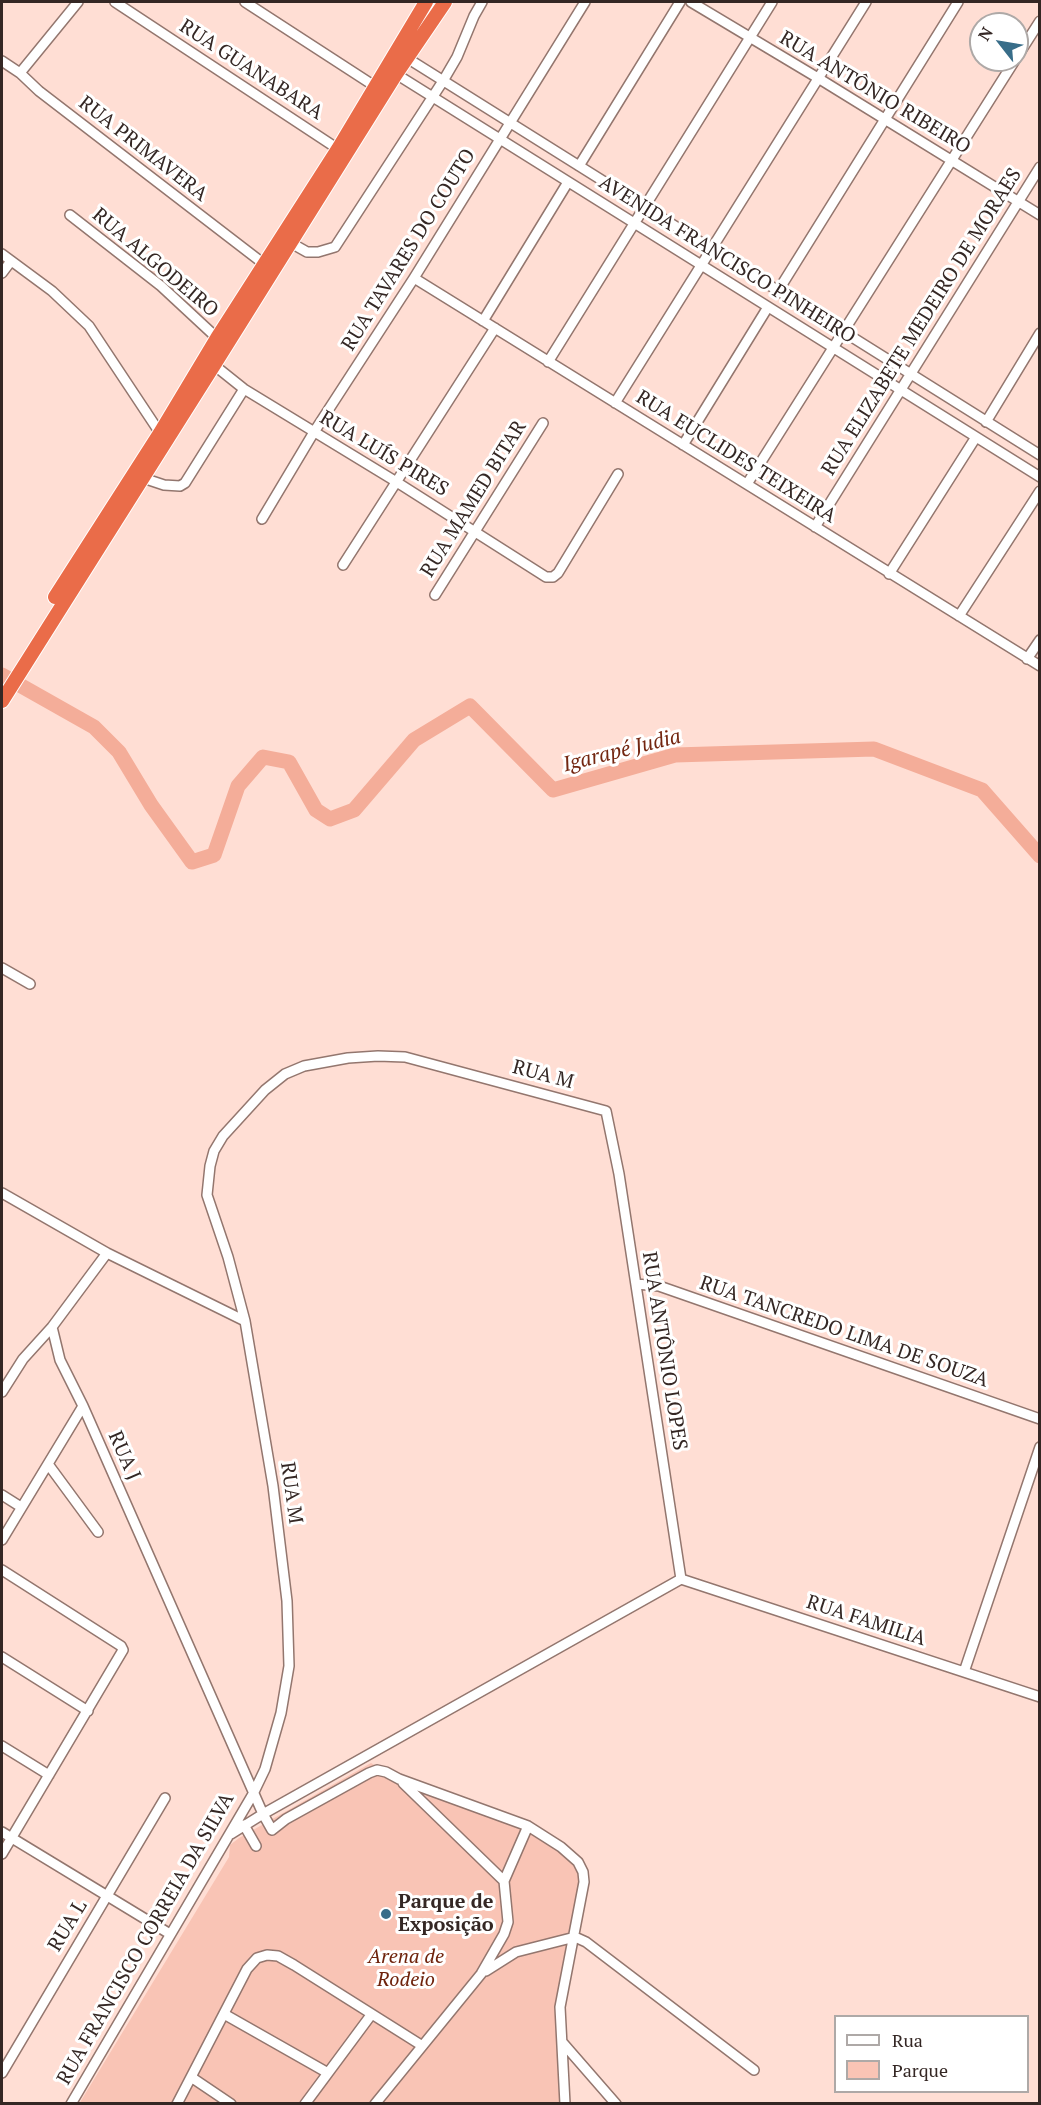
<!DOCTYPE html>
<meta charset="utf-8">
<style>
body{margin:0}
#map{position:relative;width:1041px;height:2105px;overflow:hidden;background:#ffded4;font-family:"PT Serif",serif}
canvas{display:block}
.frame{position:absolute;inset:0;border:3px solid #342724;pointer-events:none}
.legend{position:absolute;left:834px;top:2015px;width:195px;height:78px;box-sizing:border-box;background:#fff;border:2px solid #aea9a7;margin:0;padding:8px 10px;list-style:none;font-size:18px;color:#342724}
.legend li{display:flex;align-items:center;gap:12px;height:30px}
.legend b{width:30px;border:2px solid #aea9a7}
.north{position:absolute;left:969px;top:12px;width:60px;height:60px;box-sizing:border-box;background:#fff;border:2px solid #aea9a7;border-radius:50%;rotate:301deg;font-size:16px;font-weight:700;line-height:24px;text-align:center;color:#342724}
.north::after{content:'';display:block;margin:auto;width:21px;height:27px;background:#386d89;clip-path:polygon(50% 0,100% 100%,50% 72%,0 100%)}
</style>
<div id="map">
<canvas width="1041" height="2105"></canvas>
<div class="frame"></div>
<ul class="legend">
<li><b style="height:8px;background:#fff"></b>Rua</li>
<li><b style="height:16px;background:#f9c4b5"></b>Parque</li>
</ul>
<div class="north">N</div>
</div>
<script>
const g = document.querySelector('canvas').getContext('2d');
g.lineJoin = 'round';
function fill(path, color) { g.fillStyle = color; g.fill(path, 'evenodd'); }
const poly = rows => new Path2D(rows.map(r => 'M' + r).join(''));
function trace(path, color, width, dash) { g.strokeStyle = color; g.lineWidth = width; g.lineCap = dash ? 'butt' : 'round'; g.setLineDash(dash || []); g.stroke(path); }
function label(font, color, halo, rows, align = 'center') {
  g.font = font + ' "PT Serif",serif'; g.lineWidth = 6; g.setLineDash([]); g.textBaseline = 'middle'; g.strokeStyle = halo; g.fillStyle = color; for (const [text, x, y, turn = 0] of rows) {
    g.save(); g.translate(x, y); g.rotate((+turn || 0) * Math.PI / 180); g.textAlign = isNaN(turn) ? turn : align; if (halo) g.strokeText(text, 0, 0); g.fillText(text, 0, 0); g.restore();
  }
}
fill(poly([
 [371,1763,399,1779,528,1826,561,1847,583,1872,560,2007,565,2103,79,2104,229,1857,230,1845,239,1838]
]), '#f9c4b5');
trace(poly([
 [2,675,94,727,119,752,151,805,192,862,214,855,238,786,263,757,289,762,316,810,330,819,354,810,414,740,470,706,553,790,675,755,874,749,982,790,1040,856]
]), '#f4ad99', 15);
const minor = poly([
 [115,2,338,149],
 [245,2,376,87],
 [691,2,818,78,1040,215],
 [1017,57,1040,21],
 [407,58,1040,455],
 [2,61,20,73,39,91,264,264],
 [20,73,78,2],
 [396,74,1040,477],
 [579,166,680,2],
 [70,215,161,286,217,338],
 [291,243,307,252,318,252,335,247,443,81,457,57,474,16,482,2],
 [2,254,52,291,89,326,160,433],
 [2,273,11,261],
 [414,278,1040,666],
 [778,291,958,2],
 [483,321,568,182],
 [548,362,772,2],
 [214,365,244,389,395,481,546,577,553,577,558,573,618,474],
 [615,403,866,2],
 [986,422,1040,333],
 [683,445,768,307],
 [143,478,164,485,180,486,185,483,244,389],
 [747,484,1015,60],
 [262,519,314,432,414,278,585,2],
 [815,527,1040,167],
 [343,565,495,328],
 [889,574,976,437],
 [435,595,543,423],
 [959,616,1040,491],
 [1027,659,1040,640],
 [2,968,30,984],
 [2,1193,107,1253,52,1327,23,1359,2,1392],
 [107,1253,245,1321],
 [636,1284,659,1286,1040,1419],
 [52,1327,60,1360,83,1406,263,1814,681,1579],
 [48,1464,98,1532],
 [2,1495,21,1507],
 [2,1540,83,1406],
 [2,1570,121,1646,123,1650,2,1854],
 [681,1579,1040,1697],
 [2,1657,88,1711],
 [964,1672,1040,1447],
 [2,1746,49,1775],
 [244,1825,256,1846],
 [2,1832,170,1934],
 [231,1834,263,1814,272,1830,286,1819,369,1773,377,1770,386,1772,399,1779,528,1826,561,1847,578,1862,583,1872,584,1882,560,2007,565,2104],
 [504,1881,528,1826],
 [486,1971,516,1952,575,1937,586,1942,754,2070],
 [224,2014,328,2073],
 [562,2042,616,2104],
 [2,2073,165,1798],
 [191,2077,231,2104],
 [71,2104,253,1794,265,1769,281,1713,289,1666,287,1601,273,1486,245,1321,228,1257,207,1195,210,1166,214,1151,223,1136,265,1090,285,1074,304,1066,348,1058,378,1056,405,1057,606,1111,619,1174,681,1579],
 [177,2104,247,1969,257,1958,267,1955,278,1956,294,1965,421,2045],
 [305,2104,371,2015],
 [375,2104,481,1974,504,1934,508,1922,504,1881,403,1783]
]);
const highway = poly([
 [55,597,160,433,217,338,338,149,426,2],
 [2,701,214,365,396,74,445,2]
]);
trace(minor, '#93766e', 12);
trace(highway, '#fff', 16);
trace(minor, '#fff', 9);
trace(highway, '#ea6c49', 14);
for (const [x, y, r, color] of [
 [386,1914,6,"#386d89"]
]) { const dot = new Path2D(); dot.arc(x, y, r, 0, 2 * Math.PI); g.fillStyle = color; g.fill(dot); trace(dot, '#fff', 2); }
label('20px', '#342724', '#fff', [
 ["RUA GUANABARA",251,70,33],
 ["RUA ANTÔNIO RIBEIRO",875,93,31],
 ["RUA PRIMAVERA",143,149,38],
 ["RUA TAVARES DO COUTO",409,250,-58],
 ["AVENIDA FRANCISCO PINHEIRO",727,260,32],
 ["RUA ALGODEIRO",155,263,40],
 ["RUA ELIZABETE MEDEIRO DE MORAES",922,322,-58],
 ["RUA LUÍS PIRES",384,454,31],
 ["RUA EUCLIDES TEIXEIRA",736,457,32],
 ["RUA MAMED BITAR",474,499,-58],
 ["RUA M",543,1075,15],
 ["RUA TANCREDO LIMA DE SOUZA",844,1332,19],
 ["RUA ANTÔNIO LOPES",664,1351,81],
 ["RUA J",124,1456,66],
 ["RUA M",291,1493,82],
 ["RUA FAMILIA",866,1621,18],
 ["RUA L",68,1926,-59],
 ["RUA FRANCISCO CORREIA DA SILVA",146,1939,-60]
]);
label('bold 20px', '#342724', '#fff', [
 ["Parque de",398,1902],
 ["Exposição",398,1925]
], 'left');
label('italic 20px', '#6e220b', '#fff', [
 ["Arena de",406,1957],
 ["Rodeio",406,1980]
]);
label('italic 21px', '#732610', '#fff', [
 ["Igarapé Judia",622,751,-14]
]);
</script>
